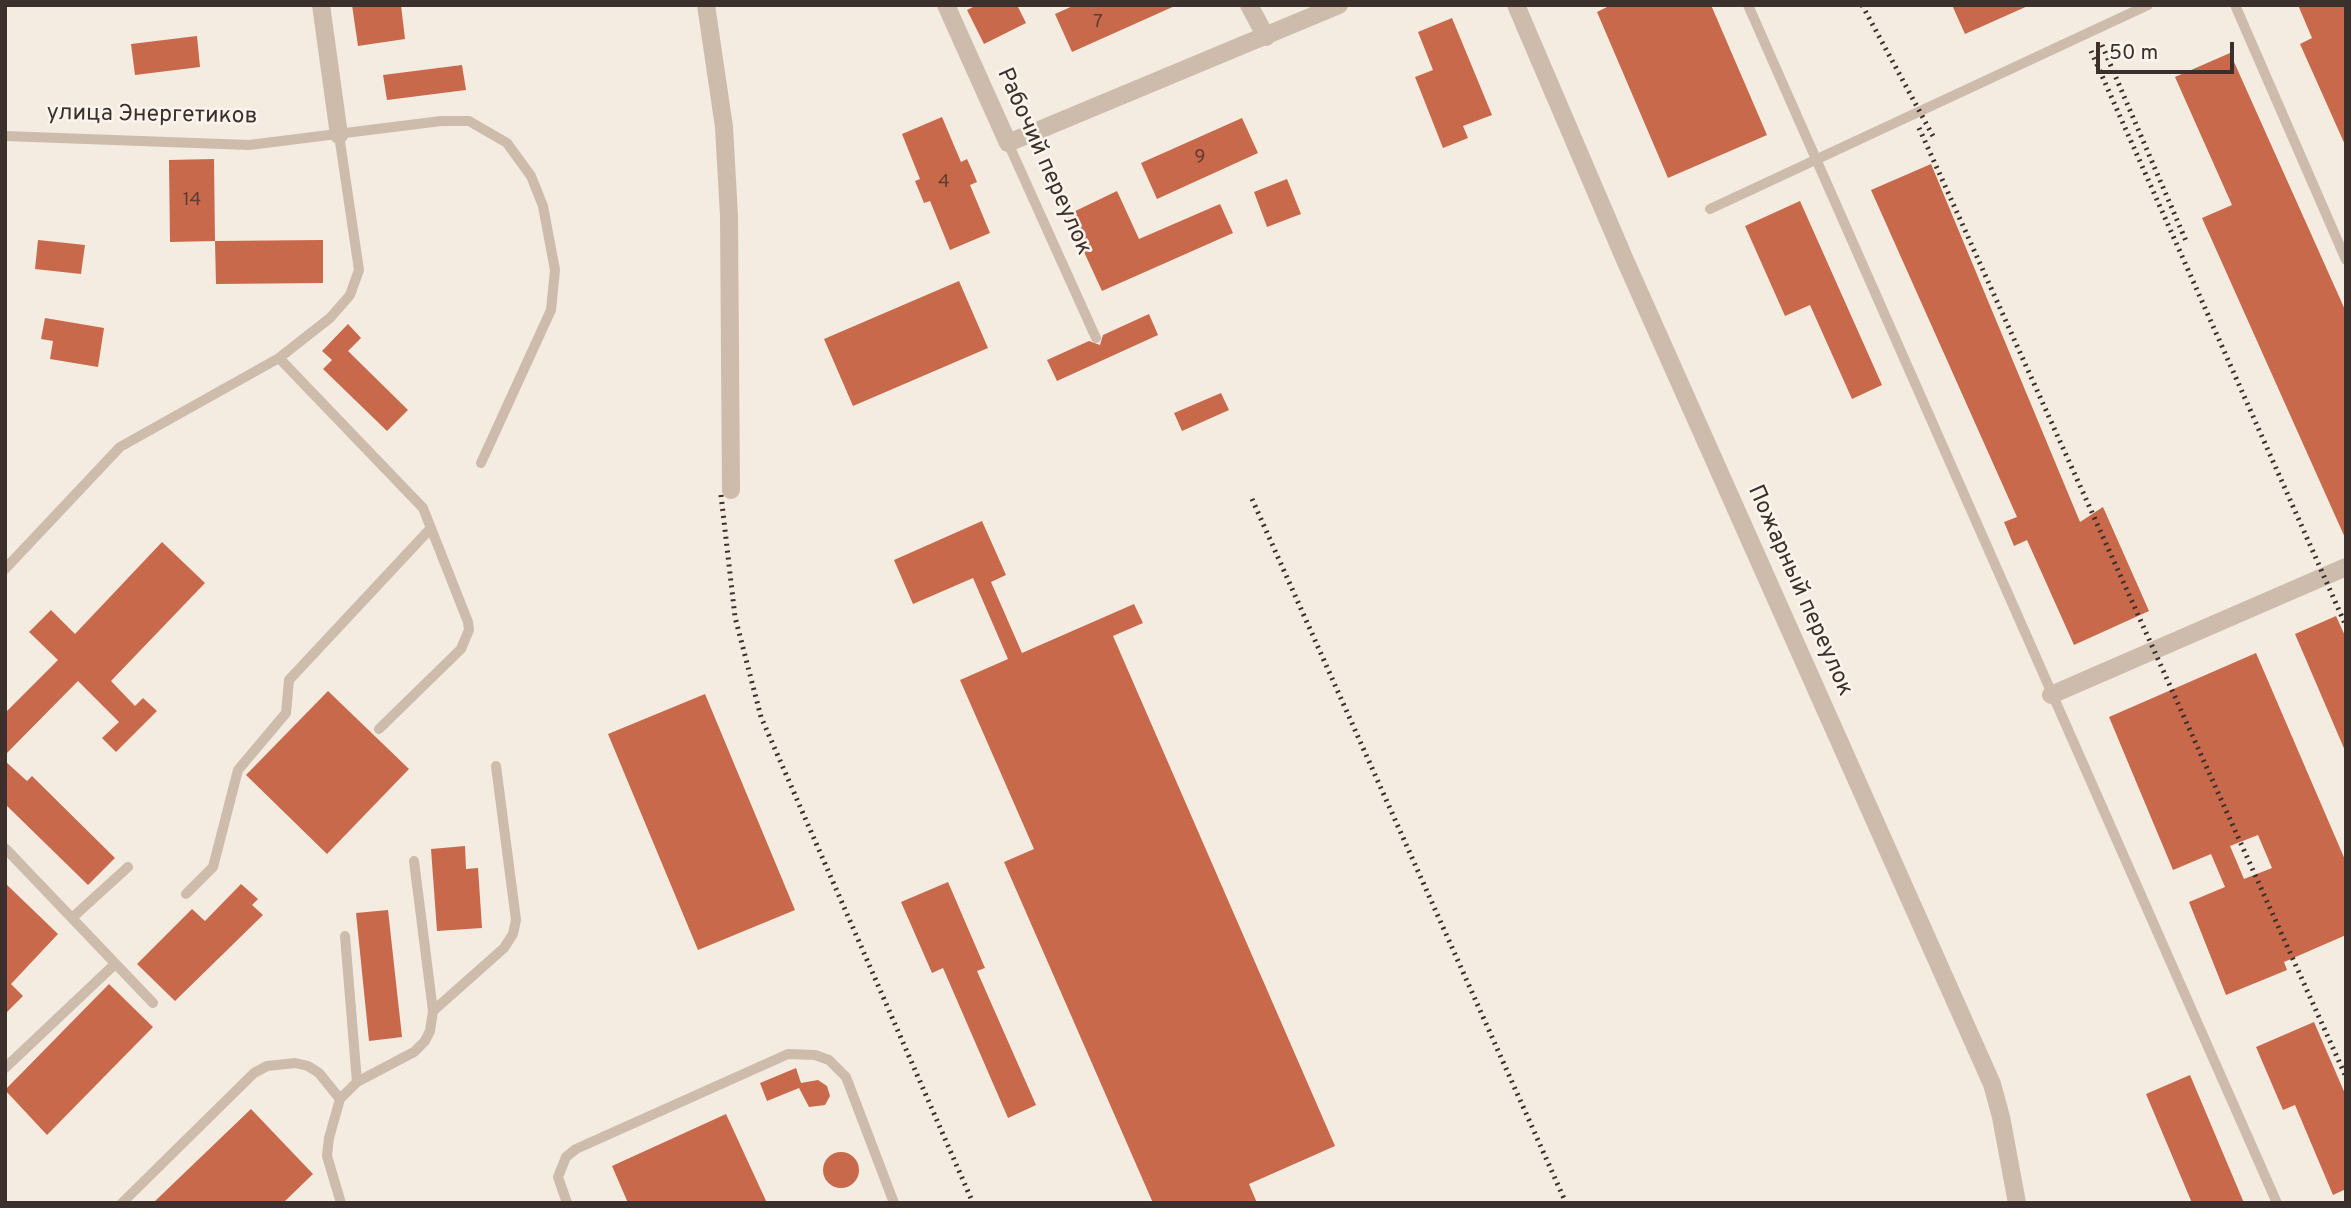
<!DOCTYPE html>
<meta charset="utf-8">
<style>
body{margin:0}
#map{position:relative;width:2351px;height:1208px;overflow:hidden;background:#f4ebe1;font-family:Overpass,sans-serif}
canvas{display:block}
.frame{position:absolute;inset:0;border:7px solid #3b302b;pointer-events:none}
.scale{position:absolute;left:2096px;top:42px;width:138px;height:32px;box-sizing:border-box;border:4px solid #3b302b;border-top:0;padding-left:9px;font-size:21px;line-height:24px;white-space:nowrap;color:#3b302b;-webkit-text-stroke:5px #fbf5ee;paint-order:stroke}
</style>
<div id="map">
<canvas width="2351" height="1208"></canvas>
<div class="frame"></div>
<div class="scale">50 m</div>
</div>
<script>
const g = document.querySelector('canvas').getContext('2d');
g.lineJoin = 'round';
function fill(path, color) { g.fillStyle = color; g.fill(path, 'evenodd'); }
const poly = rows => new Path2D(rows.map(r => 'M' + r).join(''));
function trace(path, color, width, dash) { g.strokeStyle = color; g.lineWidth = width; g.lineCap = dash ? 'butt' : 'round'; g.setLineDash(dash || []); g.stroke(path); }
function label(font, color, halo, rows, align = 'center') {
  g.font = font + ' Overpass,sans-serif'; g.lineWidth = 5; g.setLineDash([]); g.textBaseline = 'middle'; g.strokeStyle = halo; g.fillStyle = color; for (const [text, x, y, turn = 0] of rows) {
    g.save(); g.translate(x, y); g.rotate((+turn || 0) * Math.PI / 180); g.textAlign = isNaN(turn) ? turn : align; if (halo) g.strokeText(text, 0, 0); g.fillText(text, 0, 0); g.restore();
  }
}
fill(poly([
 [352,5,401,5,405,39,358,46],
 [977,5,1017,5,1026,23,984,44,967,10],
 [1075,5,1177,5,1072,52,1055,14],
 [1611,5,1711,5,1767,135,1668,178,1597,12],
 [1952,5,2030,5,1965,34],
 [2298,5,2346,5,2346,147,2300,44,2312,38],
 [1452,18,1492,115,1463,126,1468,138,1443,148,1415,77,1433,70,1418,32],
 [197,36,200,67,135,75,131,44],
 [2230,53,2346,312,2346,540,2202,218,2232,205,2175,77],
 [462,65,466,90,387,100,383,75],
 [942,117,961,162,967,159,972,170,977,182,970,185,990,233,950,250,930,201,924,203,915,181,920,179,902,134],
 [1242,118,1258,153,1157,199,1141,163],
 [214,159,215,241,170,242,169,160],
 [1931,164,2080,522,2103,507,2149,611,2074,645,2027,540,2014,546,2004,522,2017,517,1871,190],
 [1287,179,1301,214,1267,227,1254,192],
 [1117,191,1139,239,1220,204,1233,233,1102,291,1067,215],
 [1800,201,1882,385,1852,399,1810,305,1785,316,1745,226],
 [38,240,85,245,81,274,35,269],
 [323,240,323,283,216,284,215,241],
 [959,281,988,348,853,406,824,339],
 [1149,314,1158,335,1057,381,1047,360,1089,341,1100,345,1103,335],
 [45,318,104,328,98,367,50,359,53,341,41,339],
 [348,324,361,338,348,351,408,410,387,431,323,369,332,360,322,351],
 [1221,393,1229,410,1182,431,1174,413],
 [982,521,1006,575,991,582,1022,653,1134,604,1143,623,1113,636,1335,1146,1249,1184,1257,1203,1153,1203,1004,862,1034,849,960,680,1008,659,973,578,913,604,894,560],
 [162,542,205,583,111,681,135,706,143,698,157,711,116,752,102,738,119,722,78,681,5,755,5,713,58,660,29,632,51,610,75,634],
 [2336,616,2346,638,2346,753,2295,634],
 [2256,653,2346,862,2346,935,2284,962,2287,970,2226,995,2189,902,2225,887,2211,854,2173,870,2109,717],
 [2258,835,2272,868,2244,879,2230,846],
 [328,691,409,769,327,854,246,775],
 [705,694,795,910,698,950,608,734],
 [5,761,27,781,32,776,115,858,88,885,5,804],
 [465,846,466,869,478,868,482,928,437,931,431,849],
 [948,882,985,968,977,971,1036,1105,1008,1118,943,968,932,973,901,902],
 [5,883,58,934,11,984,23,996,5,1014],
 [241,884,258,899,252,905,263,915,175,1001,137,964,192,909,205,921],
 [388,910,402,1037,369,1041,356,913],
 [109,984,153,1027,47,1135,5,1090],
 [2314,1022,2346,1096,2346,1189,2333,1195,2295,1105,2283,1110,2256,1047],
 [796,1068,801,1083,818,1080,827,1086,830,1096,825,1105,809,1107,799,1088,767,1101,760,1083],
 [2190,1075,2244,1203,2192,1203,2146,1094],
 [251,1109,313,1174,283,1203,153,1203],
 [726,1114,767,1203,628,1203,612,1166],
 '823 1170a18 18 0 1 1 36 0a18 18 0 1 1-36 0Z'
]), '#c8694b');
trace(poly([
 [1748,5,2277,1203],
 [2235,5,2346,260],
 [5,136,249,145,441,121,469,121,507,143,531,176,543,206,555,270,551,310,481,463],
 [1008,143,1096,338],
 [1710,209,2148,5],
 [279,358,423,508,468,622,469,630,461,649,379,729],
 [5,569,120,447,279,358,330,318,350,295,359,270,339,135],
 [5,848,153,1003],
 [186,894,213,867,238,770,286,713,289,680,431,528],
 [72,918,128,867],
 [345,936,357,1082],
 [433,1011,504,948,513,934,516,920,496,766],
 [5,1068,115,964],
 [122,1203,254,1073,267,1066,295,1063,308,1066,319,1073,340,1099],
 [341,1203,327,1156,329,1138,340,1099,357,1082,414,1052,425,1041,430,1031,433,1011,414,861],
 [567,1203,558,1177,566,1157,576,1149,788,1054,815,1055,829,1060,846,1077,894,1203]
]), '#cdbbac', 10);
trace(poly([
 [321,5,339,135],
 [706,5,724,127,729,216,731,490],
 [946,5,1008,143,1339,5],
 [1249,5,1266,37],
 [1516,5,1625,260,1992,1084,2001,1117,2017,1203],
 [2051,695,2346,567]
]), '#cdbbac', 18);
trace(poly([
 [1862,5,1934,138],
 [2102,45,2186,241],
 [2091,51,2346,626],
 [1919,128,2346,1077],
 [721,495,735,617,761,717,973,1203],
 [1252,499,1566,1203]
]), '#3b302b', 5, [2, 5]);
label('19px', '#5e3e33', null, [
 ["7",1098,23],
 ["9",1200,158],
 ["4",944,183],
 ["14",192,201]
]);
label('23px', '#3b302b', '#fbf5ee', [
 ["улица Энергетиков",152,116,1],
 ["Рабочий переулок",1043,162,66],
 ["Пожарный переулок",1799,591,66]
]);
</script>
